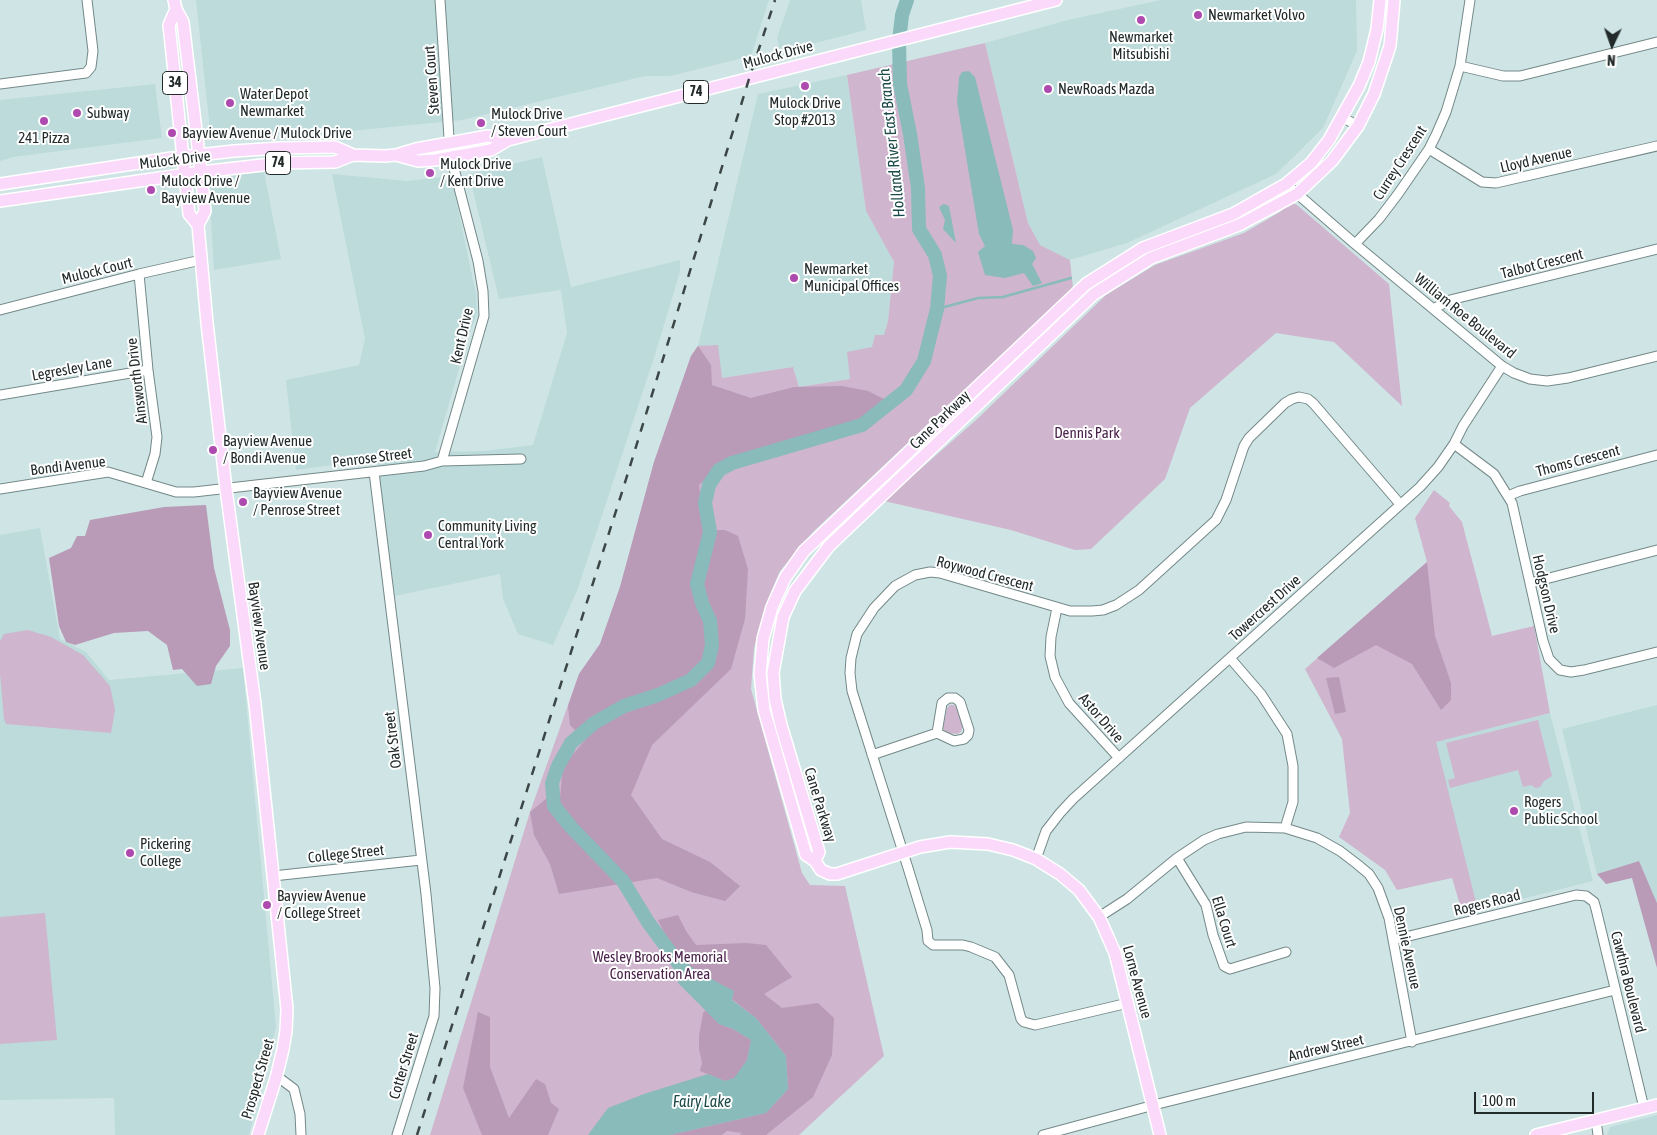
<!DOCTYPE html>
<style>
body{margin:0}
#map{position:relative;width:1657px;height:1135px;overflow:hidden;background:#cfe5e5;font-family:"Asap Condensed",sans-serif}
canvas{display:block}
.north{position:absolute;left:1587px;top:20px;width:50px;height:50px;-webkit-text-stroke:4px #fff;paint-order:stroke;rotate:183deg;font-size:14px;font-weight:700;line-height:20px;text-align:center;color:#222a2a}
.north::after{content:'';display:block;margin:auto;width:18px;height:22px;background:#222a2a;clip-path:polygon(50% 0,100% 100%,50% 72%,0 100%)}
.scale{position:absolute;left:1474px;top:1092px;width:120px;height:22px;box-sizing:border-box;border:2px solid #222a2a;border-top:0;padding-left:6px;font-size:15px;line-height:18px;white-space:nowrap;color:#222a2a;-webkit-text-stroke:4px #fff;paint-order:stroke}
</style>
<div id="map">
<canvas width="1657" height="1135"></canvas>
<div class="north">N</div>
<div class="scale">100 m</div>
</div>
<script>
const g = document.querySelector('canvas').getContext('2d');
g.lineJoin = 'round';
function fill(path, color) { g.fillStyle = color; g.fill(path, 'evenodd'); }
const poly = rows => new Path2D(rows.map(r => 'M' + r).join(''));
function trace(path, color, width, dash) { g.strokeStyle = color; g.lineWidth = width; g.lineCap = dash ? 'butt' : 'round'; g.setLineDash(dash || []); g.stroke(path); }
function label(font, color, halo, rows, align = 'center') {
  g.font = font + ' "Asap Condensed",sans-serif'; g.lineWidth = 4; g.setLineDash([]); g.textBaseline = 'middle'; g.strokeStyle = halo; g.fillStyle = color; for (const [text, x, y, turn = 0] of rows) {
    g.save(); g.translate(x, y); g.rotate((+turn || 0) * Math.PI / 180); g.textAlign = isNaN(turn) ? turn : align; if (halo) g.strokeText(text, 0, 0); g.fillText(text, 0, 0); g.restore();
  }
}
fill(poly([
 [196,0,769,0,751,56,670,76,645,76,462,120,321,134,298,133,211,139],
 [790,0,861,0,866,30,780,52,777,38],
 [1161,0,1356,0,1357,51,1323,128,1276,174,1127,243,1070,260,1040,245,1028,223,985,43,1068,20],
 [847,75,866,211,894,262,888,321,884,336,872,347,850,379,799,387,793,367,722,378,698,346,758,94],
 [155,84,162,138,13,157,0,161,0,100],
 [542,157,571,287,680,260,680,272,654,358,578,588,553,645,518,634,503,599,500,574,395,596,377,459,296,470,286,380,359,365,365,339,332,174,407,181,451,176,476,294,477,314,468,338,435,452,485,451,533,445,567,333,561,290,499,299,469,174],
 [264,172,281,259,214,270,209,188,215,177],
 [40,528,60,639,86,652,109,680,243,668,276,1027,249,1135,115,1135,114,1098,0,1100,0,535],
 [1657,705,1657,903,1639,861,1597,874,1562,729],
 [1550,713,1593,881,1478,910,1435,742],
 [1657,1115,1657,1135,1607,1135,1610,1127]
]), '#bcdbda');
fill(poly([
 [985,43,1028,223,1040,245,1070,260,1073,288,814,531,780,571,766,604,754,648,751,689,802,873,810,885,845,886,884,1056,799,1135,430,1135,530,812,579,674,600,644,620,587,654,462,691,356,698,346,718,345,722,378,793,367,799,387,850,379,847,352,872,347,875,335,884,335,888,321,894,262,866,211,847,75],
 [1291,202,1297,205,1389,284,1402,406,1334,342,1276,333,1190,408,1165,479,1091,549,1075,550,1011,530,884,501,975,421,1106,295,1155,265,1244,233,1280,212],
 [1434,490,1450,503,1449,506,1462,522,1492,636,1534,626,1550,713,1436,742,1478,910,1463,915,1452,878,1397,890,1385,870,1339,837,1350,813,1342,739,1305,669,1427,562,1415,518],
 [28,630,51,637,83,655,110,686,115,710,111,733,6,724,4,719,0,673,0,641,4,634],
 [950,705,954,705,957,707,963,725,961,732,957,734,947,733,943,729,947,708],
 [1538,720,1552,776,1544,781,1540,787,1536,788,1531,785,1523,787,1518,770,1450,788,1448,780,1455,778,1446,743],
 [45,913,57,1040,0,1044,0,917]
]), '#cfb5ce');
fill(poly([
 [698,346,711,365,712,385,751,398,794,387,842,386,868,391,892,403,853,424,816,437,733,456,699,485,705,530,725,530,738,536,748,569,745,619,731,669,652,745,631,795,662,839,710,862,740,886,725,901,691,892,657,878,559,894,550,864,534,835,530,812,547,798,560,798,563,766,585,740,570,725,568,706,579,674,600,644,620,587,654,462,691,356],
 [206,505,214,568,230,630,230,646,216,666,211,684,197,686,182,669,173,670,167,645,148,631,114,633,75,645,66,642,59,626,49,558,71,548,77,536,85,536,90,520,164,507],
 [1427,562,1435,636,1451,683,1451,700,1441,710,1412,664,1376,645,1334,668,1317,658],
 [1339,677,1346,712,1335,714,1326,678],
 [1639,861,1657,903,1657,968,1632,878,1606,884,1597,874],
 [678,915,686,931,696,945,746,943,766,945,792,977,764,994,782,1008,818,1003,834,1018,832,1055,813,1097,766,1135,740,1135,742,1133,727,1131,722,1135,670,1135,766,1113,788,1089,786,1056,756,1018,696,971,681,967,658,920],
 [706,1010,719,1024,733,1029,751,1040,747,1060,735,1078,725,1081,700,1071,702,1063,699,1049,699,1036,702,1019,703,1013],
 [478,1012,490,1017,490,1067,509,1118,536,1079,545,1084,551,1103,559,1109,548,1135,482,1135,463,1088]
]), '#b99bb8');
fill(poly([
 [969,71,975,77,1013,230,1012,244,1023,245,1033,251,1036,258,1032,264,1042,283,1033,286,1024,273,1005,278,985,275,978,252,985,246,979,234,957,102,959,77,962,72],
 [944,204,949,206,956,243,943,229,945,220,939,207],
 [681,967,696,971,734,991,732,1000,756,1018,786,1056,788,1089,766,1113,670,1135,588,1135,608,1108,644,1094,708,1074,725,1081,734,1078,747,1060,751,1040,733,1029,719,1024,678,983]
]), '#88bbba');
trace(poly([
 [937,309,978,298,1003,297,1071,278]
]), '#88bbba', 2.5);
trace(poly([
 [694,978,681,967,648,922,623,881,571,827,554,806,552,783,558,766,571,743,594,723,624,706,658,695,691,680,708,663,712,645,710,621,702,603,697,584,710,532,705,503,709,485,719,470,732,463,862,425,906,390,924,361,937,309,940,276,935,255,919,229,918,188,910,134,900,84,899,41,902,15,907,0]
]), '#88bbba', 14);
const minor = poly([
 [440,0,450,153,478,261,483,291,484,316,442,461],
 [1460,66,1503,76,1520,76,1657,42],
 [0,84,86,73,91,67,93,51,87,0],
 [1342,117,1358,126],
 [1429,149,1482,182,1496,183,1657,146],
 [1286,184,1355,244,1502,366,1514,373,1530,379,1547,381,1568,378,1657,356],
 [1355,244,1379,219,1398,194,1429,149,1436,135,1446,112,1460,66,1470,0],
 [139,274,148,370,157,437,155,454,146,483],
 [1435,308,1450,300,1657,249],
 [0,310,139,274,201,260],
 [0,395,148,370],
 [1454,444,1494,474,1512,503,1543,641,1549,659,1560,670,1571,672,1584,670,1657,652],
 [374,472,426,894,435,988,434,1016,397,1135],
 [0,489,108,472,176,492,194,492,424,466,442,461,521,459],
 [1508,496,1520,491,1657,455],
 [1530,583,1657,550],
 [1057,608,1051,637,1050,656,1055,677,1069,703,1119,758],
 [1230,658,1261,694,1287,734,1293,766,1293,802,1285,828],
 [872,755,937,733,954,741,964,739,968,735,969,730,960,702,955,698,948,698,942,703,937,733],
 [1177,858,1206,905,1213,935,1224,966,1230,969,1286,952],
 [1036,859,1046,831,1060,813,1073,799,1420,487,1438,467,1454,444,1463,426,1502,366],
 [273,876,421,860],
 [1099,917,1127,899,1177,858,1204,840,1218,834,1246,827,1285,828,1317,838,1340,851,1357,864,1369,874,1378,888,1389,918,1412,1042],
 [1393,940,1576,895,1586,896,1594,902,1596,909,1644,1108],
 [1128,1003,1035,1025,1024,1022,1021,1019,1009,975,995,957,971,947,963,945,933,945,928,941,927,930,908,868,852,691,850,673,851,658,857,634,874,608,895,586,915,575,930,572,940,573,1070,611,1092,611,1103,610,1116,605,1139,590,1216,520,1226,500,1244,446,1249,438,1285,403,1292,399,1299,397,1308,399,1313,403,1400,504],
 [276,1078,282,1080,294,1089,300,1114,301,1135],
 [1596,1120,1598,1135],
 [1043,1135,1154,1105,1615,990]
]);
const major = poly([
 [174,0,176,9,183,22,201,172,205,211,198,225,207,323,226,489,255,704,287,1009,286,1031,283,1049,276,1078,258,1135],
 [176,9,169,25,189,214,198,225],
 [396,155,418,161,435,160,491,150,508,140,1056,0],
 [0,184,172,158,234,151,280,148,335,147,353,155,385,156,396,155,416,149,488,136,508,140],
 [0,201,201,172,280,163,335,162,353,155],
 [815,861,819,852,781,725,775,699,773,673,783,617,795,591,829,546,1094,294,1151,258,1239,225,1297,194,1332,161,1358,126,1374,94,1390,46,1394,0],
 [1160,1135,1115,953,1099,917,1079,890,1060,874,1036,859,1013,850,988,844,950,842,920,847,837,874,830,874,821,870,815,861,806,855,764,710,760,674,763,639,772,607,785,578,804,551,1086,284,1143,248,1233,214,1286,184,1311,163,1329,140,1359,86,1369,62,1377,29,1380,0],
 [1536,1135,1657,1105]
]);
trace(minor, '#748888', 11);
trace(major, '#fff', 14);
trace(minor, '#fff', 9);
trace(major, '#fbd9fb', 11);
trace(poly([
 [417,1135,623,489,749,79,775,0]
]), '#3c4646', 2.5, [9, 9]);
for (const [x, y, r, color] of [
 [1198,15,5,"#ae4aaf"],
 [1141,20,5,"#ae4aaf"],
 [805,86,5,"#ae4aaf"],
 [1048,89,5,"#ae4aaf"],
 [230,103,5,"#ae4aaf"],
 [77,113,5,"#ae4aaf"],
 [44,121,5,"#ae4aaf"],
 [481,123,5,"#ae4aaf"],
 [172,133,5,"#ae4aaf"],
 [430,173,5,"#ae4aaf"],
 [151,190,5,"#ae4aaf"],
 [794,278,5,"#ae4aaf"],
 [213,450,5,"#ae4aaf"],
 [243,502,5,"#ae4aaf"],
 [428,535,5,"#ae4aaf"],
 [1514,811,5,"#ae4aaf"],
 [130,853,5,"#ae4aaf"],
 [267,905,5,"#ae4aaf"]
]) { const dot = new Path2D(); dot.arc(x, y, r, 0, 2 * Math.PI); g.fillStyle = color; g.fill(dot); trace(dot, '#fff', 2); }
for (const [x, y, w] of [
 [175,83,25],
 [696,92,25],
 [278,163,25]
]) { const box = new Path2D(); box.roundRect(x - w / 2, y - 11.5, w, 23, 4); g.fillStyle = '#fff'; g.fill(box); trace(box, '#222a2a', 1); }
label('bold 14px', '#222a2a', null, [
 ["34",175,83],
 ["74",696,92],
 ["74",278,163]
]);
label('15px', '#222a2a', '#fff', [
 ["Newmarket Volvo",1208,15],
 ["Newmarket",1141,37,"center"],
 ["Mitsubishi",1141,54,"center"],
 ["NewRoads Mazda",1058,89],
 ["Water Depot",240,94],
 ["Newmarket",240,111],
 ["Mulock Drive",805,103,"center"],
 ["Stop #2013",805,120,"center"],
 ["Subway",87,113],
 ["Mulock Drive",491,114],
 ["/ Steven Court",491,131],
 ["Bayview Avenue / Mulock Drive",182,133],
 ["241 Pizza",44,138,"center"],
 ["Mulock Drive",440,164],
 ["/ Kent Drive",440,181],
 ["Mulock Drive /",161,181],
 ["Bayview Avenue",161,198],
 ["Newmarket",804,269],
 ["Municipal Offices",804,286],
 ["Bayview Avenue",223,441],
 ["/ Bondi Avenue",223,458],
 ["Bayview Avenue",253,493],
 ["/ Penrose Street",253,510],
 ["Community Living",438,526],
 ["Central York",438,543],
 ["Rogers",1524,802],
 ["Public School",1524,819],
 ["Pickering",140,844],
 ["College",140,861],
 ["Bayview Avenue",277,896],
 ["/ College Street",277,913]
], 'left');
label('15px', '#222a2a', '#fff', [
 ["Mulock Drive",778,55,-15],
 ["Steven Court",432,80,-94],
 ["Mulock Drive",175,160,-7],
 ["Lloyd Avenue",1536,160,-13],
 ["Currey Crescent",1400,163,-57],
 ["Talbot Crescent",1542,264,-14],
 ["Mulock Court",97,271,-14],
 ["William Roe Boulevard",1465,316,39],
 ["Kent Drive",462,336,-77],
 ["Legresley Lane",72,369,-10],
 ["Ainsworth Drive",137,381,-97],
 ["Cane Parkway",940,420,-44],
 ["Penrose Street",372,458,-7],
 ["Thoms Crescent",1578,461,-15],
 ["Bondi Avenue",68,466,-7],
 ["Roywood Crescent",985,574,15],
 ["Hodgson Drive",1546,594,77],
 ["Towercrest Drive",1265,608,-42],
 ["Bayview Avenue",259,626,82],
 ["Astor Drive",1101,718,49],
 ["Oak Street",393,740,-97],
 ["Cane Parkway",820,805,73],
 ["College Street",346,854,-6],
 ["Rogers Road",1487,903,-14],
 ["Ella Court",1224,922,73],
 ["Dennie Avenue",1407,948,78],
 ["Lorne Avenue",1137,982,75],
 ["Cawthra Boulevard",1628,982,76],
 ["Andrew Street",1326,1048,-13],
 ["Cotter Street",404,1066,-73],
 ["Prospect Street",258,1079,-74]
]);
label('15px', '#4a224a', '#fff', [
 ["Dennis Park",1087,433],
 ["Wesley Brooks Memorial",660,957],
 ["Conservation Area",660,974]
]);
label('italic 16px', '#1c4a4a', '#fff', [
 ["Holland River East Branch",892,143,-96],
 ["Fairy Lake",702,1102]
]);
</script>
